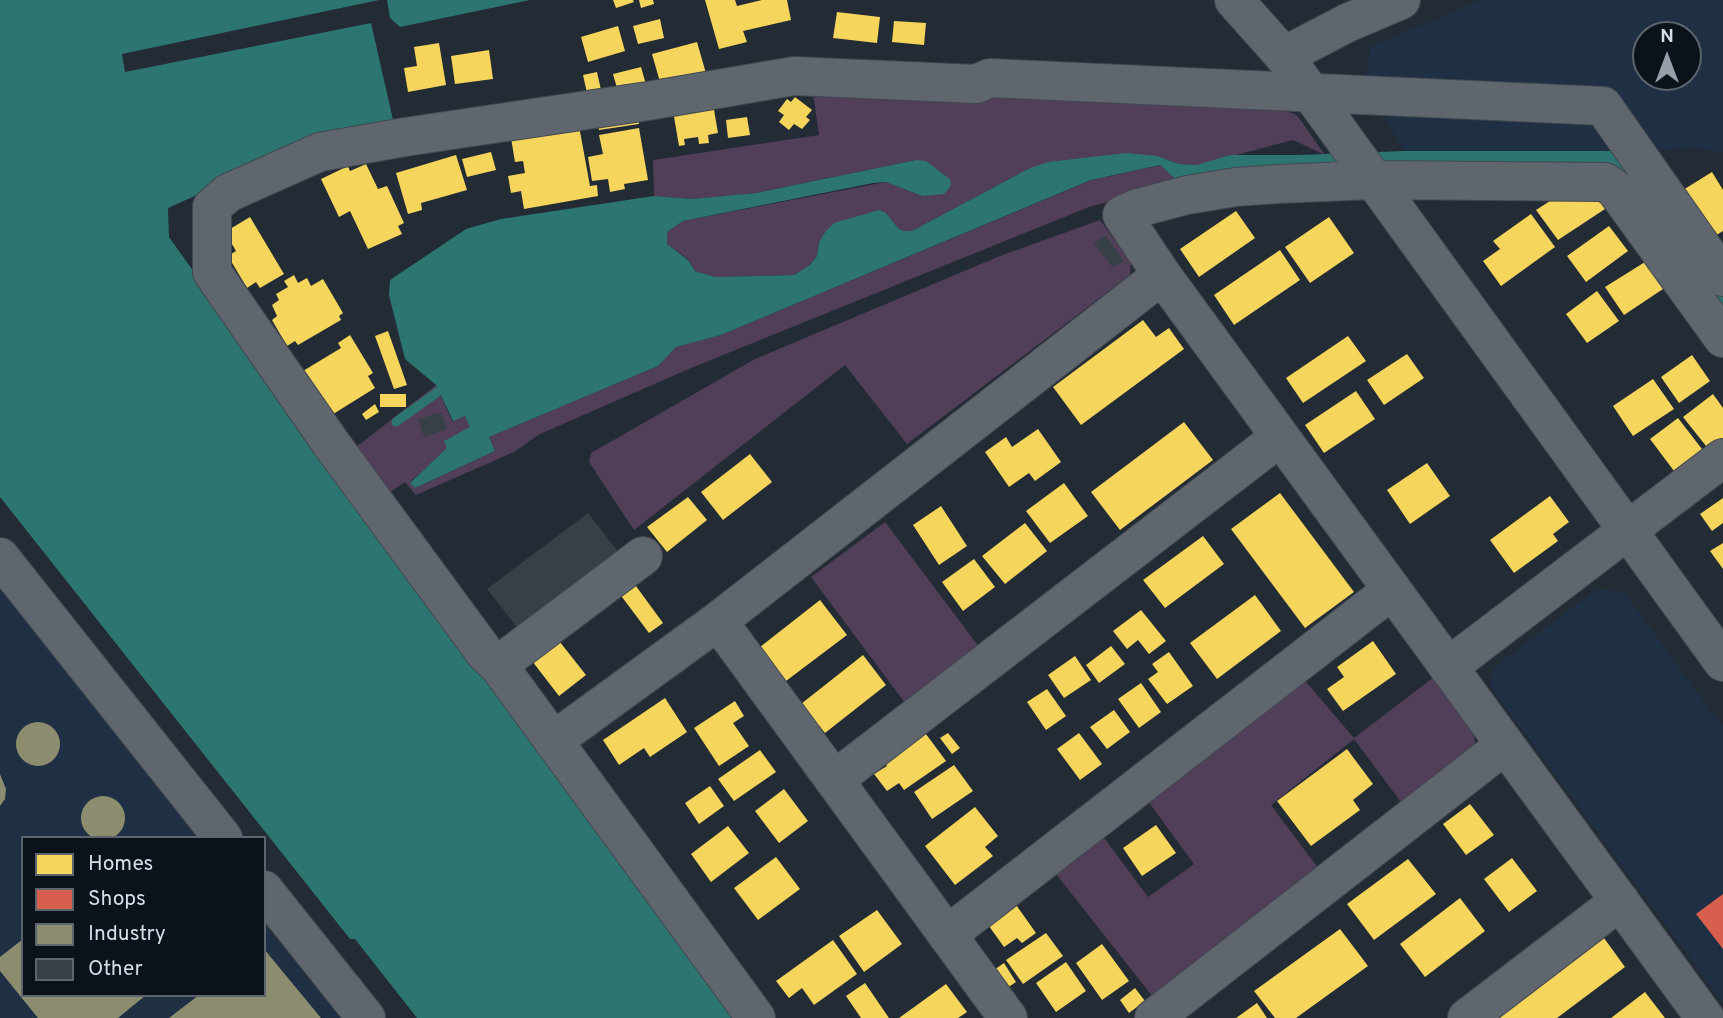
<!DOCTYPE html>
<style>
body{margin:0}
#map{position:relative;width:1723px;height:1018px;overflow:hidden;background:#232b34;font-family:Overpass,sans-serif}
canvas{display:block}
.legend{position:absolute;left:21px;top:836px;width:245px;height:161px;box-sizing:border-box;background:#0c121a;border:2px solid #5c646d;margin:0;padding:9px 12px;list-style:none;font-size:21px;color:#d5dee9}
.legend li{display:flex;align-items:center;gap:14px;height:35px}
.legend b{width:35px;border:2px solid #5c646d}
.north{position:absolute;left:1632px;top:21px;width:70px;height:70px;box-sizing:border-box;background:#0c121a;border:2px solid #5c646d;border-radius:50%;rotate:0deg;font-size:19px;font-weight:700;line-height:28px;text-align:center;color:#d5dee9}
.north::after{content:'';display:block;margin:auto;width:24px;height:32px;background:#979faa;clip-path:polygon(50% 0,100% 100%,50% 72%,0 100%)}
</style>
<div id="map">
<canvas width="1723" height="1018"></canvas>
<ul class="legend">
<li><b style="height:19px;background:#f6d55c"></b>Homes</li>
<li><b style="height:19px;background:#d6604d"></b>Shops</li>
<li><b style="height:19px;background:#8c8c6e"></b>Industry</li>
<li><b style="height:19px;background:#374046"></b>Other</li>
</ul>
<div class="north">N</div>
</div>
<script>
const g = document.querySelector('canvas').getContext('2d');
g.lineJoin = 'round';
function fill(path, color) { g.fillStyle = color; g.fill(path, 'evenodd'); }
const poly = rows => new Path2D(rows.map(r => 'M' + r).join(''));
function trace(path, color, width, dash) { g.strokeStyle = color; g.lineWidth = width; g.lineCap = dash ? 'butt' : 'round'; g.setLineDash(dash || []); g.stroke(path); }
fill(poly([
 [1481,0,1723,0,1723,152,1692,148,1650,151,1404,151,1364,82,1371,46],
 [1646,35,1688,35,1688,77,1646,77],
 [0,588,197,838,23,838,23,995,264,995,264,923,340,1018,0,1018],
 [1597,589,1624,592,1723,727,1723,1003,1490,686,1493,668]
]), '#1f2f44');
fill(poly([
 [812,87,1272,106,1297,115,1325,155,1293,140,1198,165,1179,164,1157,156,1028,169,912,231,903,231,898,228,886,213,819,242,817,256,810,265,794,275,715,277,695,271,688,259,667,244,667,232,683,221,886,182,922,196,916,160,756,193,692,199,654,196,653,160,819,135],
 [1161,165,1180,183,1089,207,691,368,540,434,514,452,416,495,405,482,387,494,356,447,436,385,452,421,465,416,471,428,410,482,415,488,495,451,489,437,658,366,675,347,721,335,1092,180],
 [1100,220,1131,262,1130,275,907,444,845,365,634,530,589,462,591,453,755,359,1000,256],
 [885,522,980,648,905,703,811,577],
 [1302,677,1354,738,1434,677,1474,733,1475,747,1403,805,1354,739,1271,805,1319,869,1153,997,1052,869,1099,831,1148,897,1194,864,1145,797]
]), '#513e58');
fill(poly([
 [0,0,379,0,122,54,125,72,371,23,394,124,312,143,168,208,169,237,334,469,737,1018,417,1018,355,939,350,939,0,497],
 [387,0,530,0,400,27,390,18],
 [1404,151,1619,151,1723,295,1723,314,1627,181,1180,183,1160,165,1091,180,721,335,676,347,658,366,489,437,495,451,415,488,410,483,447,448,444,441,470,427,465,416,453,421,436,385,405,359,389,295,390,280,466,229,501,219,654,196,692,199,756,193,916,160,926,161,951,180,950,187,944,194,922,196,886,182,873,183,683,221,667,232,667,244,688,260,695,271,715,277,794,275,810,265,817,256,819,242,826,231,834,223,879,210,886,213,898,228,903,231,912,231,1028,169,1048,162,1126,153,1157,156,1179,164,1197,165,1230,155,1299,155]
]), '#2c7570');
fill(poly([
 [613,0,633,0,634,2,616,8],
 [639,0,653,0,654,4,641,8],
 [705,0,735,0,737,6,762,0,787,0,791,20,743,31,747,42,719,49],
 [837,12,880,17,877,43,833,38],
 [660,19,664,38,638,44,633,26],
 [894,21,926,23,924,45,892,42],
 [618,26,625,51,588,62,581,37],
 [697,42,707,77,662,89,652,54],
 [439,43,446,85,408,92,404,68,417,66,414,47],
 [489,50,493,79,455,84,451,56],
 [641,67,647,88,619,95,613,74],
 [597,72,601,90,587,93,583,75],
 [795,97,812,110,806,117,810,120,802,129,794,124,789,130,779,122,784,115,778,111,787,99,791,102],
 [713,104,718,133,708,135,709,143,699,144,698,137,684,139,685,145,679,146,673,111],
 [637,113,639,124,599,130,597,119],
 [747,117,750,135,728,138,726,120],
 [579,126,590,186,597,185,598,196,524,209,521,191,511,193,508,176,525,173,523,161,515,162,510,132],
 [639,128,648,180,624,184,625,189,610,192,608,179,592,181,588,157,603,154,599,135],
 [491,152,496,170,467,177,462,159],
 [456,155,467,190,421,203,422,210,408,214,396,173],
 [366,164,378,189,387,186,404,223,398,226,402,234,368,249,350,211,339,217,321,179,348,166,350,171],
 [1712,172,1723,190,1723,231,1713,237,1683,190],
 [1564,192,1595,194,1605,209,1558,240,1536,210],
 [1236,211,1255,238,1199,277,1180,249],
 [1531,214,1555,247,1501,286,1483,261,1500,249,1493,241],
 [250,217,284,274,260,288,256,282,247,288,228,256,236,251,225,232],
 [1329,217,1354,253,1310,283,1285,247],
 [1609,226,1628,251,1586,282,1567,256],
 [1280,250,1300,280,1234,325,1214,295],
 [1645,262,1663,289,1624,315,1605,287],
 [294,275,298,283,307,278,311,286,323,279,343,313,339,316,341,320,298,345,295,341,287,346,272,320,277,316,272,305,279,300,276,294,288,287,284,281],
 [1597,291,1619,321,1587,343,1566,314],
 [1143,320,1156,337,1169,328,1184,349,1081,425,1053,387],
 [388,331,407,385,394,389,375,336],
 [350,335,373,373,368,376,375,388,330,416,303,371,341,348,338,343],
 [1348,336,1366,361,1303,403,1286,378],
 [1407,354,1424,378,1384,405,1367,380],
 [1692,355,1710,381,1679,403,1661,377],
 [1653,379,1674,409,1633,436,1613,406],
 [1356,391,1375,419,1324,453,1305,425],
 [380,394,406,394,406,407,380,407],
 [1713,394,1723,408,1723,441,1710,451,1683,417],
 [375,404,379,412,366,420,362,414],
 [1678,418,1705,453,1677,475,1650,439],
 [1184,422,1213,460,1120,530,1091,492],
 [1038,429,1061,462,1035,481,1029,473,1009,487,985,452,1006,437,1012,447],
 [750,454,772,482,723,520,701,492],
 [1427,463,1450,496,1410,524,1387,490],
 [1064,483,1088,516,1050,543,1026,511],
 [1280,493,1354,592,1305,628,1231,529],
 [1550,496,1569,522,1553,534,1558,541,1514,573,1490,540],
 [688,497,707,520,667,552,647,527],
 [1723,498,1723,523,1712,531,1700,514],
 [941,506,967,546,939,565,913,525],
 [1025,523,1047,551,1005,584,982,556],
 [1203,536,1224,564,1165,608,1143,580],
 [1723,543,1723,569,1710,551],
 [974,559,995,587,963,611,942,582],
 [633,582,663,623,649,633,619,593],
 [1255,595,1281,631,1217,679,1190,643],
 [820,600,847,635,786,681,760,647],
 [1141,610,1166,641,1149,654,1138,640,1127,649,1113,631],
 [556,637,586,675,559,696,529,657],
 [1373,641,1396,674,1343,711,1327,689,1344,677,1337,667],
 [1111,646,1125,664,1099,683,1086,665],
 [1169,652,1193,686,1167,704,1148,679,1158,672,1152,664],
 [863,655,886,685,825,733,801,704],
 [1075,656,1091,680,1064,698,1048,675],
 [1141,683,1161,712,1139,728,1118,699],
 [1047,689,1066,716,1046,730,1027,702],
 [665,698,687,732,650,757,644,748,619,765,603,740],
 [735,701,744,716,733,723,749,746,719,766,694,728],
 [1114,710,1130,732,1107,749,1090,727],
 [923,730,946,761,904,790,899,783,887,791,874,774,887,766,882,759],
 [948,733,960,748,952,754,940,738],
 [1079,733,1102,764,1080,780,1057,749],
 [1347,749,1373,784,1353,800,1360,810,1311,846,1277,801],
 [760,750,776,772,734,801,718,779],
 [954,765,973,791,932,819,914,792],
 [710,786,724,806,699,824,685,803],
 [784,789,808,821,779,843,755,811],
 [1470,804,1494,835,1466,855,1443,824],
 [975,807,998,836,985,847,993,856,955,885,925,846],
 [1156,825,1176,853,1142,876,1123,848],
 [728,826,749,853,711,882,691,854],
 [776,857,800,889,758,920,734,888],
 [1512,858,1537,891,1509,912,1484,879],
 [1408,859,1436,894,1374,940,1347,904],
 [1460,898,1485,931,1425,977,1400,944],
 [1014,902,1036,933,1022,943,1017,938,1004,947,986,922],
 [877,910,902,944,864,972,839,936],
 [1340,929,1368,966,1296,1018,1275,1018,1254,991],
 [1046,933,1063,956,1023,984,1006,960],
 [1604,938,1625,967,1557,1018,1499,1018],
 [833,940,857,974,814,1005,802,988,789,998,776,981],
 [1102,944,1129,981,1102,1000,1076,963],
 [1066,962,1086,991,1056,1012,1036,983],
 [1004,963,1016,982,1004,990,991,972],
 [865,983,889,1018,861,1018,846,996],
 [946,984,967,1012,958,1018,899,1018],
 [1135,988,1145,1001,1129,1013,1120,1000],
 [1645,992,1665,1018,1611,1018],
 [1257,1003,1267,1018,1236,1018]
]), '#f6d55c');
fill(poly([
 [1723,894,1723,949,1696,914]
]), '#d6604d');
fill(poly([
 '16 744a22 22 0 1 1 44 0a22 22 0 1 1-44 0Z',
 [0,774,6,789,5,799,0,806],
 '81 818a22 22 0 1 1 44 0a22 22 0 1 1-44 0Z',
 [23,939,23,995,146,995,118,1018,38,1018,0,971,0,957],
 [264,949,321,1018,169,1018,199,995,264,995]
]), '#8c8c6e');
trace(poly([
 [396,422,439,391]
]), '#2c7570', 9);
fill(poly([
 [1105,235,1124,261,1113,268,1094,243],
 [441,412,447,429,424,437,418,420],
 [588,513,619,553,519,630,487,589]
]), '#374046');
const minor = poly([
 [1234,0,1284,56,1723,662],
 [1284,56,1347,23,1401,0],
 [0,557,223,838],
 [718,621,1008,1018],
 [498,665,643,556],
 [1448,667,1723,458],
 [553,741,718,621,1162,275],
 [834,780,1280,437],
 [264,890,366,1018],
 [947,935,1392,590],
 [756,1018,498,665,485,653,330,442,212,272,212,207,228,193,320,152,405,137,648,101,794,76,976,84,990,78,1603,106,1723,277],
 [1154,1018,1505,745],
 [1467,1018,1620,901],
 [1705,1018,1162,275,1122,215,1138,208,1187,195,1236,187,1278,184,1372,180,1605,182,1615,189,1723,338]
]);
trace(minor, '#424850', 40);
trace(minor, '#5f666d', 38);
</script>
